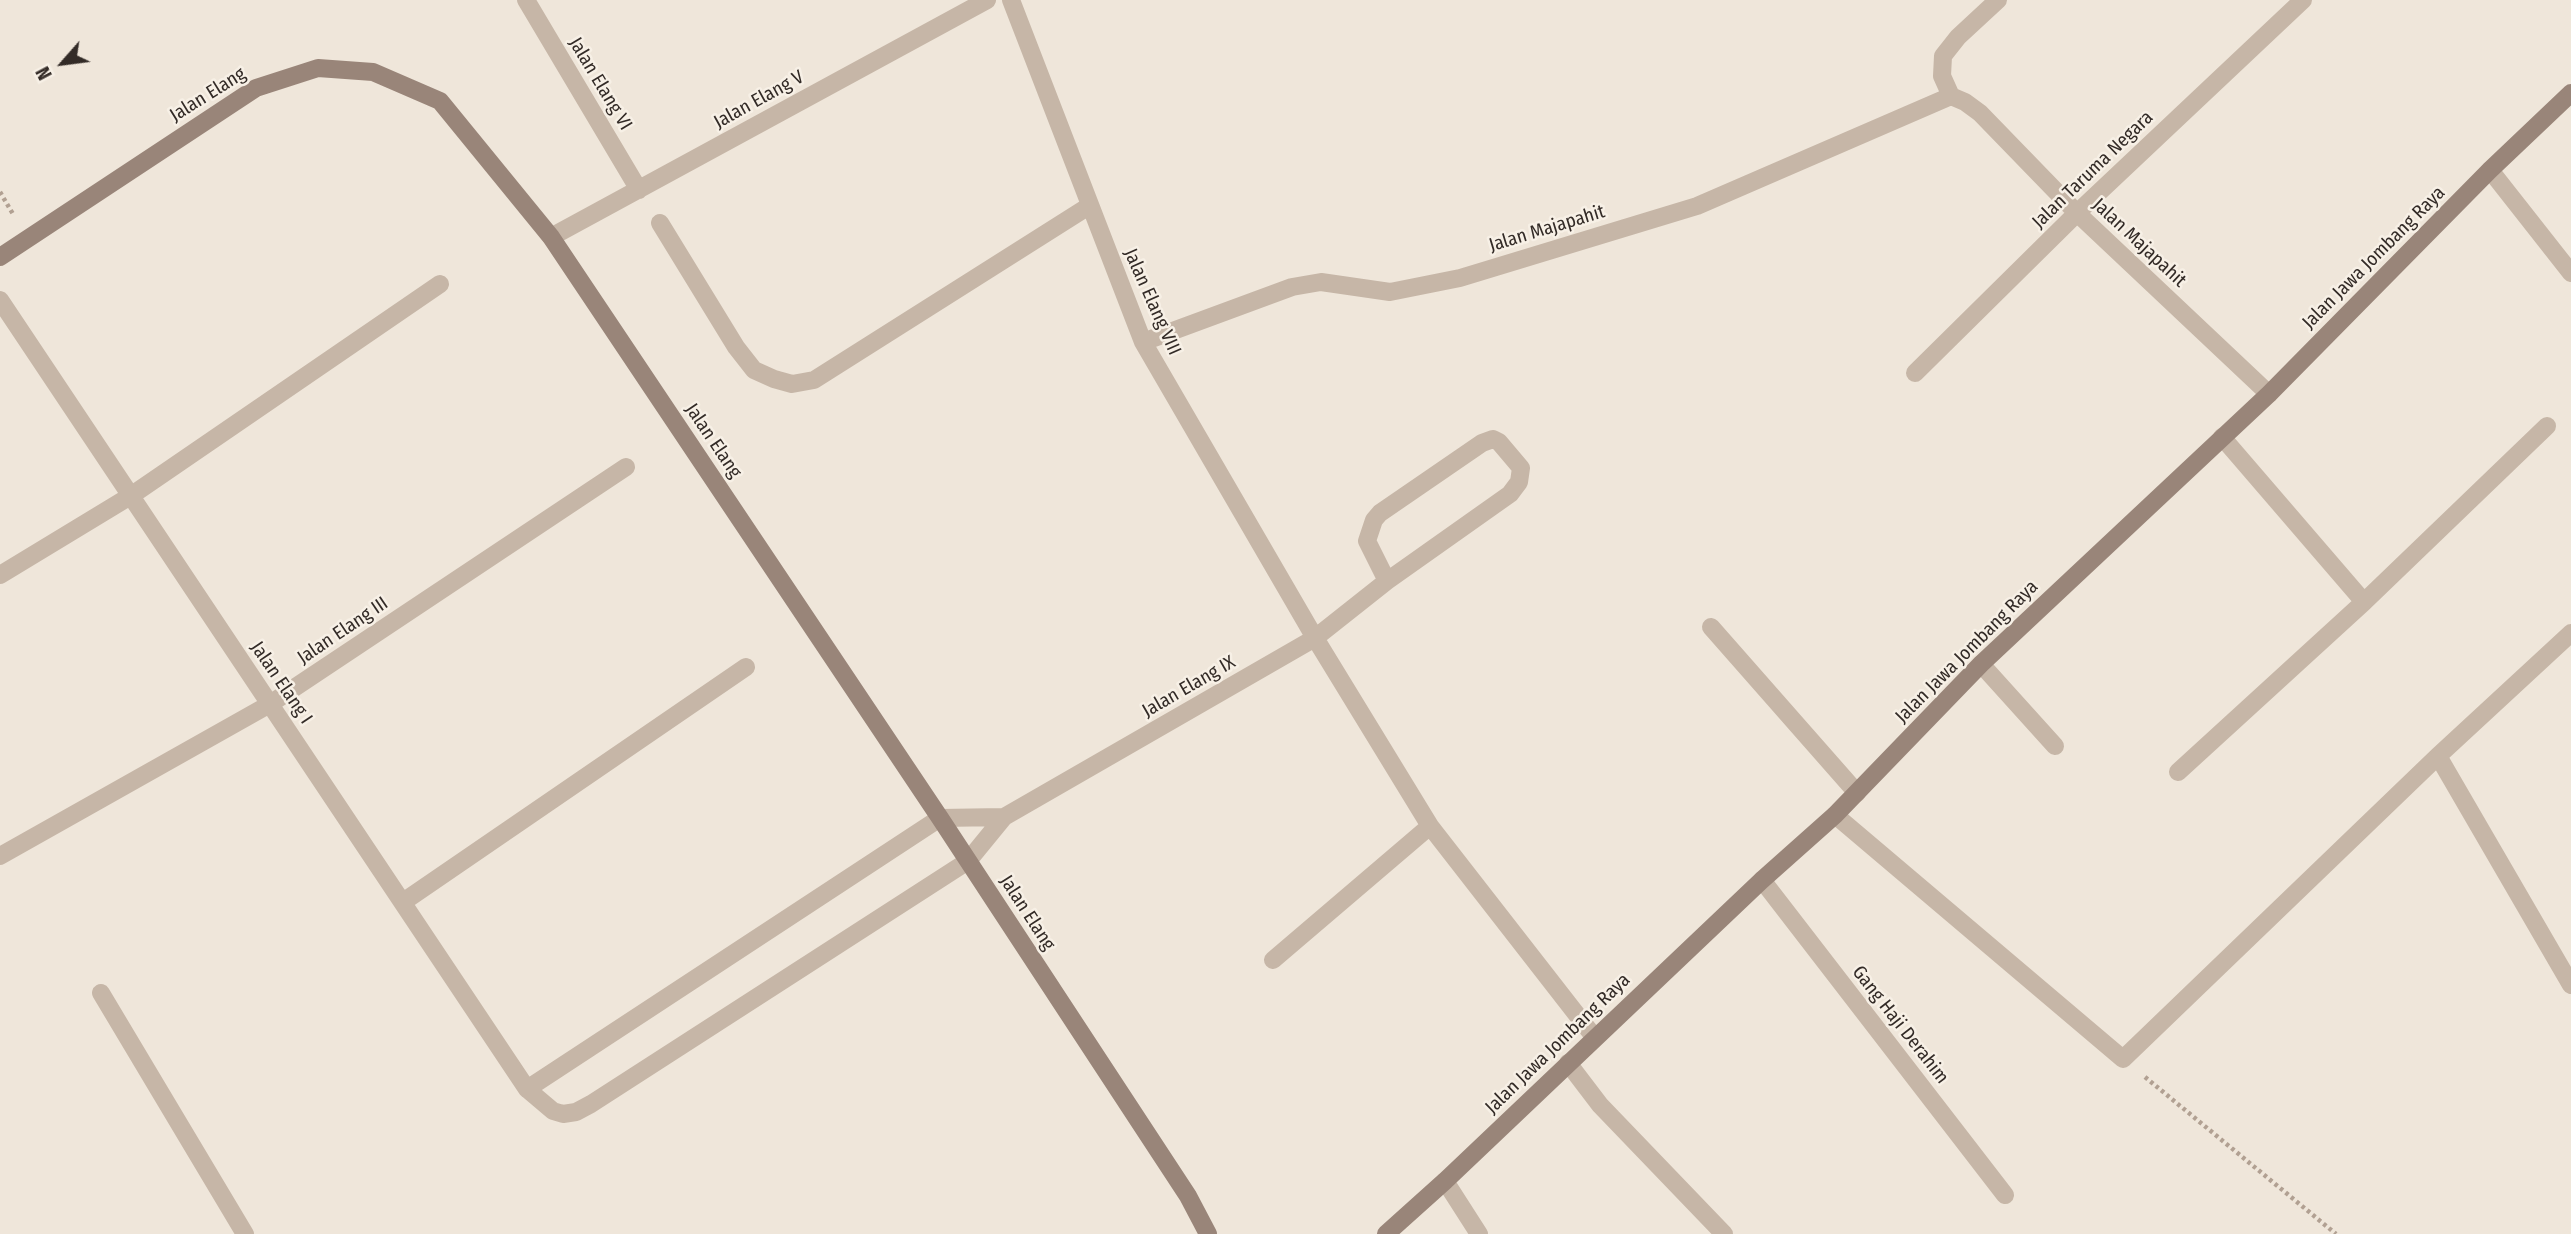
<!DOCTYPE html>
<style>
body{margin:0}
#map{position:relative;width:2571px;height:1234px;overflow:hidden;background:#efe6da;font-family:"Fira Sans Condensed",sans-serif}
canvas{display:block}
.north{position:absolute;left:28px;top:28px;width:70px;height:70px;-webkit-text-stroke:5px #f7f0e6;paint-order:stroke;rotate:242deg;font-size:19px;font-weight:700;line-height:28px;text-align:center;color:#332b27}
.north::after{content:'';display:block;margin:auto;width:24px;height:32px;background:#332b27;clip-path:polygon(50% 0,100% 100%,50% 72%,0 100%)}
</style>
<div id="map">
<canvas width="2571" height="1234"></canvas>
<div class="north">N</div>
</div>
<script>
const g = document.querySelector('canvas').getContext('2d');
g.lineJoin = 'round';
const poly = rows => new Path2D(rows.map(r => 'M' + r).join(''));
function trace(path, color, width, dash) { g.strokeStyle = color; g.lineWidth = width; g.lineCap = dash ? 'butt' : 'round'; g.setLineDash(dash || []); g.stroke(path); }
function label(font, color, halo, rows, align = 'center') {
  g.font = font + ' "Fira Sans Condensed",sans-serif'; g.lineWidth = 5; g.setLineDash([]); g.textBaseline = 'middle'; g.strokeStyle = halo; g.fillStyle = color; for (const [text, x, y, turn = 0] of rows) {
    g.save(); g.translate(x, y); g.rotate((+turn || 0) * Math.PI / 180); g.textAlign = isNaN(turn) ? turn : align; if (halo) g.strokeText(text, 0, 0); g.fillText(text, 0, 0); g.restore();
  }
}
trace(poly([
 [0,192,13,214],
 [2145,1077,2336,1234]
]), '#b1a092', 4.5, [3.5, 3.5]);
trace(poly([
 [1711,627,1857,793],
 [1981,664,2055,746]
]), '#c6b6a7', 18);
trace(poly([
 [526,0,639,190],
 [1011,0,1143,342,1315,638,1430,826,1595,1038],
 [1998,0,1958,37,1943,56,1942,76,1951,96,1965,102,1980,113,2077,213,2269,394],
 [2490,170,2571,273],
 [660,223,736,347,754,370,774,379,792,384,814,380,1089,206],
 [551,237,987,0],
 [0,300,527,1089,553,1111,563,1114,576,1112,591,1104,968,861,1004,817,1315,638,1387,581,1510,494,1519,482,1521,468,1499,442,1493,439,1482,443,1380,513,1374,520,1367,541,1387,581],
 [1143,342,1292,287,1321,282,1390,292,1460,278,1697,206,1951,96],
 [1915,373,2077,213,2303,0],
 [2222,437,2364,602],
 [0,575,132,495,440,284],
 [2438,756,2571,985],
 [2178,772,2364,602,2547,426],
 [1835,815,2123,1059,2438,756,2571,633],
 [0,856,270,704,626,467],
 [1762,880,2005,1195],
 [403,902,746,667],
 [1273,960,1430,826],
 [101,993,245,1234],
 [1568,1063,1600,1105,1724,1234],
 [527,1089,940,818,1004,817],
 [1445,1181,1479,1234]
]), '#c6b6a7', 18);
trace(poly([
 [0,257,256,88,318,68,373,72,440,101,551,237,940,818,1188,1196,1208,1234],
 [1386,1234,1445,1181,1762,880,1835,815,1981,664,2269,394,2490,170,2571,93]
]), '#998579', 18);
label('19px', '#332b27', '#f7f0e6', [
 ["Jalan Elang VI",600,84,59],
 ["Jalan Elang",208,95,-32],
 ["Jalan Elang V",759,100,-29],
 ["Jalan Taruma Negara",2093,170,-44],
 ["Jalan Majapahit",1547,229,-17],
 ["Jalan Majapahit",2139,243,43],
 ["Jalan Jawa Jombang Raya",2374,258,-45],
 ["Jalan Elang VIII",1152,302,66],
 ["Jalan Elang",713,441,56],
 ["Jalan Elang III",343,631,-34],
 ["Jalan Jawa Jombang Raya",1967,652,-45],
 ["Jalan Elang I",281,683,56],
 ["Jalan Elang IX",1189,687,-30],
 ["Jalan Elang",1027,913,57],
 ["Gang Haji Derahim",1900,1025,52],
 ["Jalan Jawa Jombang Raya",1558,1044,-44]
]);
</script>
